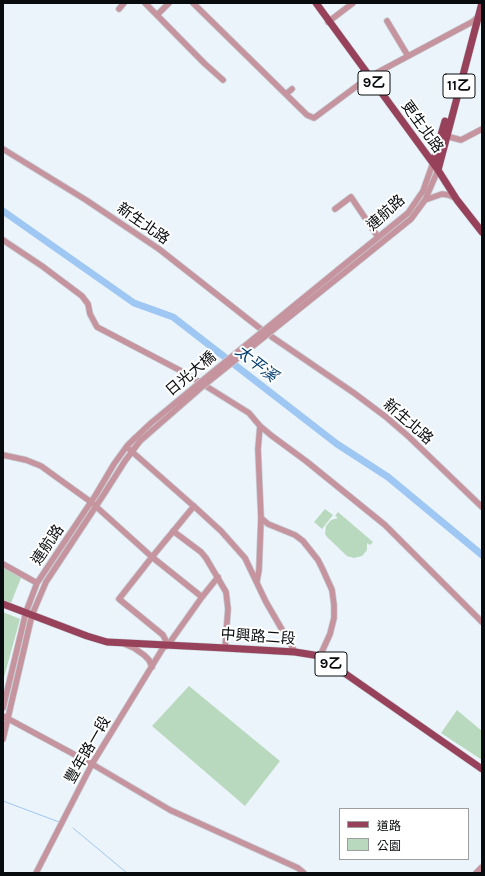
<!DOCTYPE html>
<meta charset="utf-8">
<style>
body{margin:0}
#map{position:relative;width:485px;height:876px;overflow:hidden;background:#ebf4fb;font-family:Karla,"Noto Sans TC",sans-serif}
canvas{display:block}
.frame{position:absolute;inset:0;border:4px solid #090c0e;pointer-events:none}
.legend{position:absolute;left:339px;top:808px;width:130px;height:52px;box-sizing:border-box;background:#fff;border:1px solid #9d9e9f;margin:0;padding:5px 7px;list-style:none;font-size:12px;color:#090c0e}
.legend li{display:flex;align-items:center;gap:8px;height:20px}
.legend b{width:20px;border:1px solid #9d9e9f}
</style>
<div id="map">
<canvas width="485" height="876"></canvas>
<div class="frame"></div>
<ul class="legend">
<li><b style="height:5px;background:#97425a"></b>道路</li>
<li><b style="height:11px;background:#b9d9be"></b>公園</li>
</ul>
</div>
<script>
const g = document.querySelector('canvas').getContext('2d');
g.lineJoin = 'round';
function fill(path, color) { g.fillStyle = color; g.fill(path, 'evenodd'); }
const poly = rows => new Path2D(rows.map(r => 'M' + r).join(''));
function trace(path, color, width, dash) { g.strokeStyle = color; g.lineWidth = width; g.lineCap = dash ? 'butt' : 'round'; g.setLineDash(dash || []); g.stroke(path); }
function label(font, color, halo, rows, align = 'center') {
  g.font = font + ' Karla,"Noto Sans TC",sans-serif'; g.lineWidth = 4; g.setLineDash([]); g.textBaseline = 'middle'; g.strokeStyle = halo; g.fillStyle = color; for (const [text, x, y, turn = 0] of rows) {
    g.save(); g.translate(x, y); g.rotate((+turn || 0) * Math.PI / 180); g.textAlign = isNaN(turn) ? turn : align; if (halo) g.strokeText(text, 0, 0); g.fillText(text, 0, 0); g.restore();
  }
}
fill(poly([
 [325,509,333,515,322,529,314,522],
 [338,512,373,542,370,545,367,543,367,550,362,556,354,558,347,556,327,537,325,534,326,526,331,520,338,518,335,516],
 [3,567,21,578,11,603,3,600],
 [3,612,20,619,3,681],
 [189,686,280,761,245,806,152,726],
 [457,710,482,731,482,760,441,733]
]), '#b9d9be');
trace(poly([
 [3,801,59,822],
 [73,828,127,873]
]), '#9fc7f3', 1);
trace(poly([
 [3,211,134,303,173,317,337,444,388,477,482,555]
]), '#9fc7f3', 7);
const minor = poly([
 [145,3,204,63,223,80],
 [193,3,307,115,314,118,369,77,472,22,478,17],
 [119,9,124,3],
 [157,15,169,3],
 [387,21,408,56],
 [328,22,353,3],
 [286,94,292,89],
 [446,136,461,140,482,129],
 [3,149,86,200,159,249,262,330],
 [425,200,442,194,449,195,455,198],
 [335,209,351,197,378,237],
 [3,240,42,266,82,296,88,304,90,314,97,327,185,373,249,413,260,426,272,436,306,461,385,525,482,622],
 [339,269,408,213,423,191,433,163],
 [344,273,411,219,425,200,438,170],
 [272,337,354,393,386,417,408,436,482,507],
 [129,449,197,509,221,531,245,558,266,602,295,652],
 [3,455,26,460,41,466,77,492,91,502,152,557,202,597],
 [261,518,268,524,295,535,303,541,318,560,323,570,332,590,334,605,334,618,330,634,320,656],
 [173,531,201,552,206,558,226,592,228,609,225,648],
 [3,564,37,583],
 [257,581,259,570,261,518,258,449,260,426],
 [125,644,134,648,144,655,149,660,152,667],
 [168,645,163,635,119,599,152,557,194,506],
 [3,708,26,612,37,583,95,496,114,464,127,446,135,438],
 [3,716,92,764,170,810,298,868,304,873],
 [3,739,32,615,46,582,104,494,125,461,140,441],
 [36,873,92,764,163,648,168,645,202,597,218,577],
 [476,873,482,867]
]);
const major = poly([
 [316,3,438,170,457,200,482,232],
 [433,163,445,121],
 [438,170,482,3],
 [3,604,87,636,107,642,225,648,295,652,320,656,482,769]
]);
trace(minor, '#c7cfd5', 7);
trace(major, '#c7cfd5', 8);
trace(minor, '#c6949e', 5.5);
trace(major, '#97425a', 7);
const minorBridge = poly([
 [135,438,151,423,203,380,339,269],
 [140,441,203,386,344,273]
]);
trace(minorBridge, '#c7cfd5', 7, []);
trace(minorBridge, '#c6949e', 5.5);
for (const [x, y, w] of [
 [374,83,32],
 [459,86,32],
 [331,664,32]
]) { const box = new Path2D(); box.roundRect(x - w / 2, y - 12, w, 24, 3); g.fillStyle = '#fff'; g.fill(box); trace(box, '#090c0e', 1); }
label('bold 14px', '#090c0e', null, [
 ["9乙",374,83],
 ["11乙",459,86],
 ["9乙",331,664]
]);
label('15px', '#090c0e', '#fff', [
 ["更生北路",422,127,54],
 ["連航路",386,213,-42],
 ["新生北路",143,224,35],
 ["日光大橋",191,374,-40],
 ["新生北路",408,422,41],
 ["連航路",48,545,-56],
 ["中興路二段",258,637,4],
 ["豐年路一段",88,750,-60]
]);
label('italic 16px', '#003c71', '#fff', [
 ["太平溪",256,364,38]
]);
</script>
